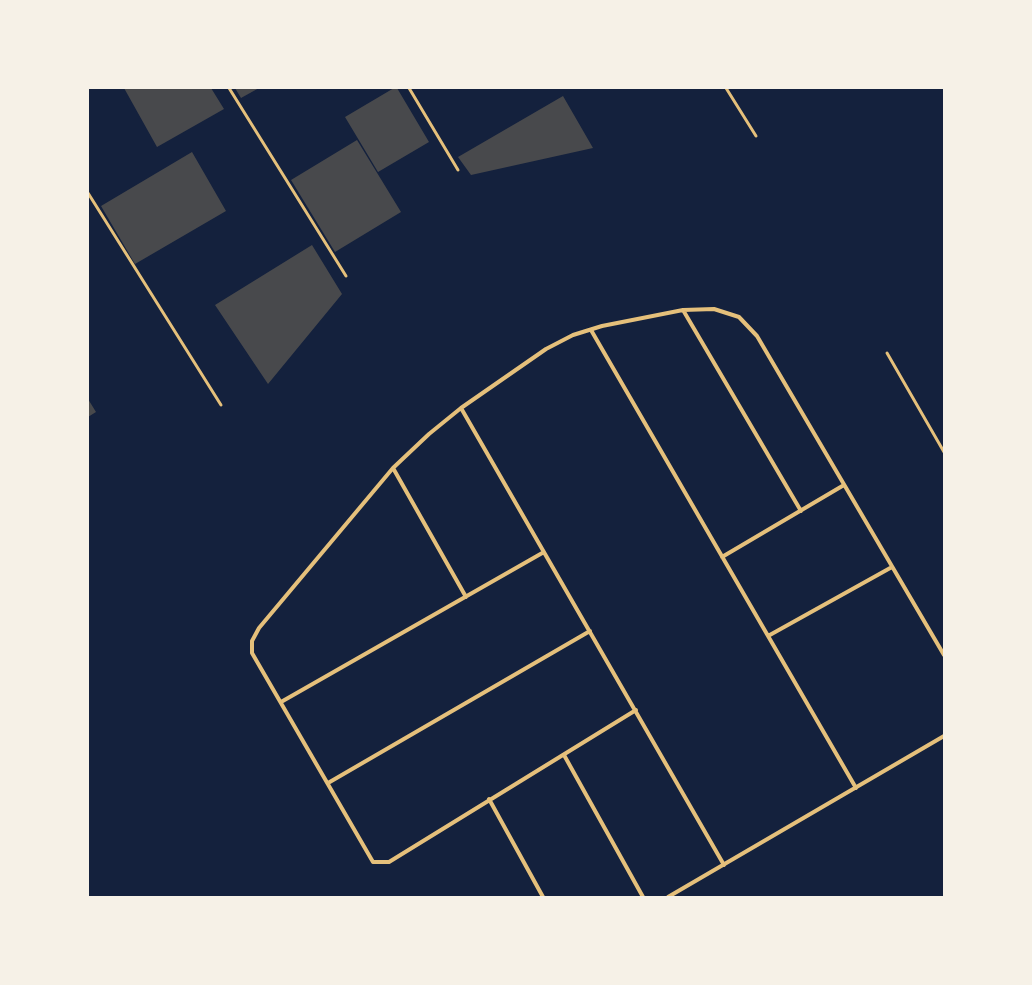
<!DOCTYPE html>
<style>
body{margin:0}
#map{position:relative;width:1032px;height:985px;overflow:hidden;background:#14213d;font-family:"IBM Plex Sans",sans-serif}
canvas{display:block}
.frame{position:absolute;inset:0;border:89px solid #f6f1e7;pointer-events:none}
</style>
<div id="map">
<canvas width="1032" height="985"></canvas>
<div class="frame"></div>
</div>
<script>
const g = document.querySelector('canvas').getContext('2d');
g.lineJoin = 'round';
function fill(path, color) { g.fillStyle = color; g.fill(path, 'evenodd'); }
const poly = rows => new Path2D(rows.map(r => 'M' + r).join(''));
function trace(path, color, width, dash) { g.strokeStyle = color; g.lineWidth = width; g.lineCap = dash ? 'butt' : 'round'; g.setLineDash(dash || []); g.stroke(path); }
fill(poly([
 [124,88,211,88,224,109,157,147],
 [235,88,259,88,241,98],
 [394,88,397,88,429,142,378,172,345,117],
 [563,96,593,148,471,175,458,157],
 [357,140,401,212,335,252,291,180],
 [192,152,226,211,135,264,101,206],
 [312,245,342,294,268,384,215,305],
 [88,399,96,412,88,417]
]), '#48494c');
trace(poly([
 [229,88,346,276],
 [409,88,458,170],
 [726,88,756,136],
 [88,193,221,405],
 [887,353,944,452]
]), '#e5c07b', 3);
trace(poly([
 [683,310,801,511],
 [591,330,856,788],
 [461,408,724,865],
 [393,468,466,597],
 [722,557,844,485],
 [768,636,892,567],
 [281,702,544,552],
 [636,710,389,862,373,862,252,653,252,641,259,628,393,468,429,434,461,408,546,349,573,335,602,326,683,310,714,309,739,317,757,336,944,655],
 [564,755,643,897],
 [328,783,590,631],
 [489,799,543,897],
 [668,897,944,736]
]), '#e5c07b', 4);
</script>
